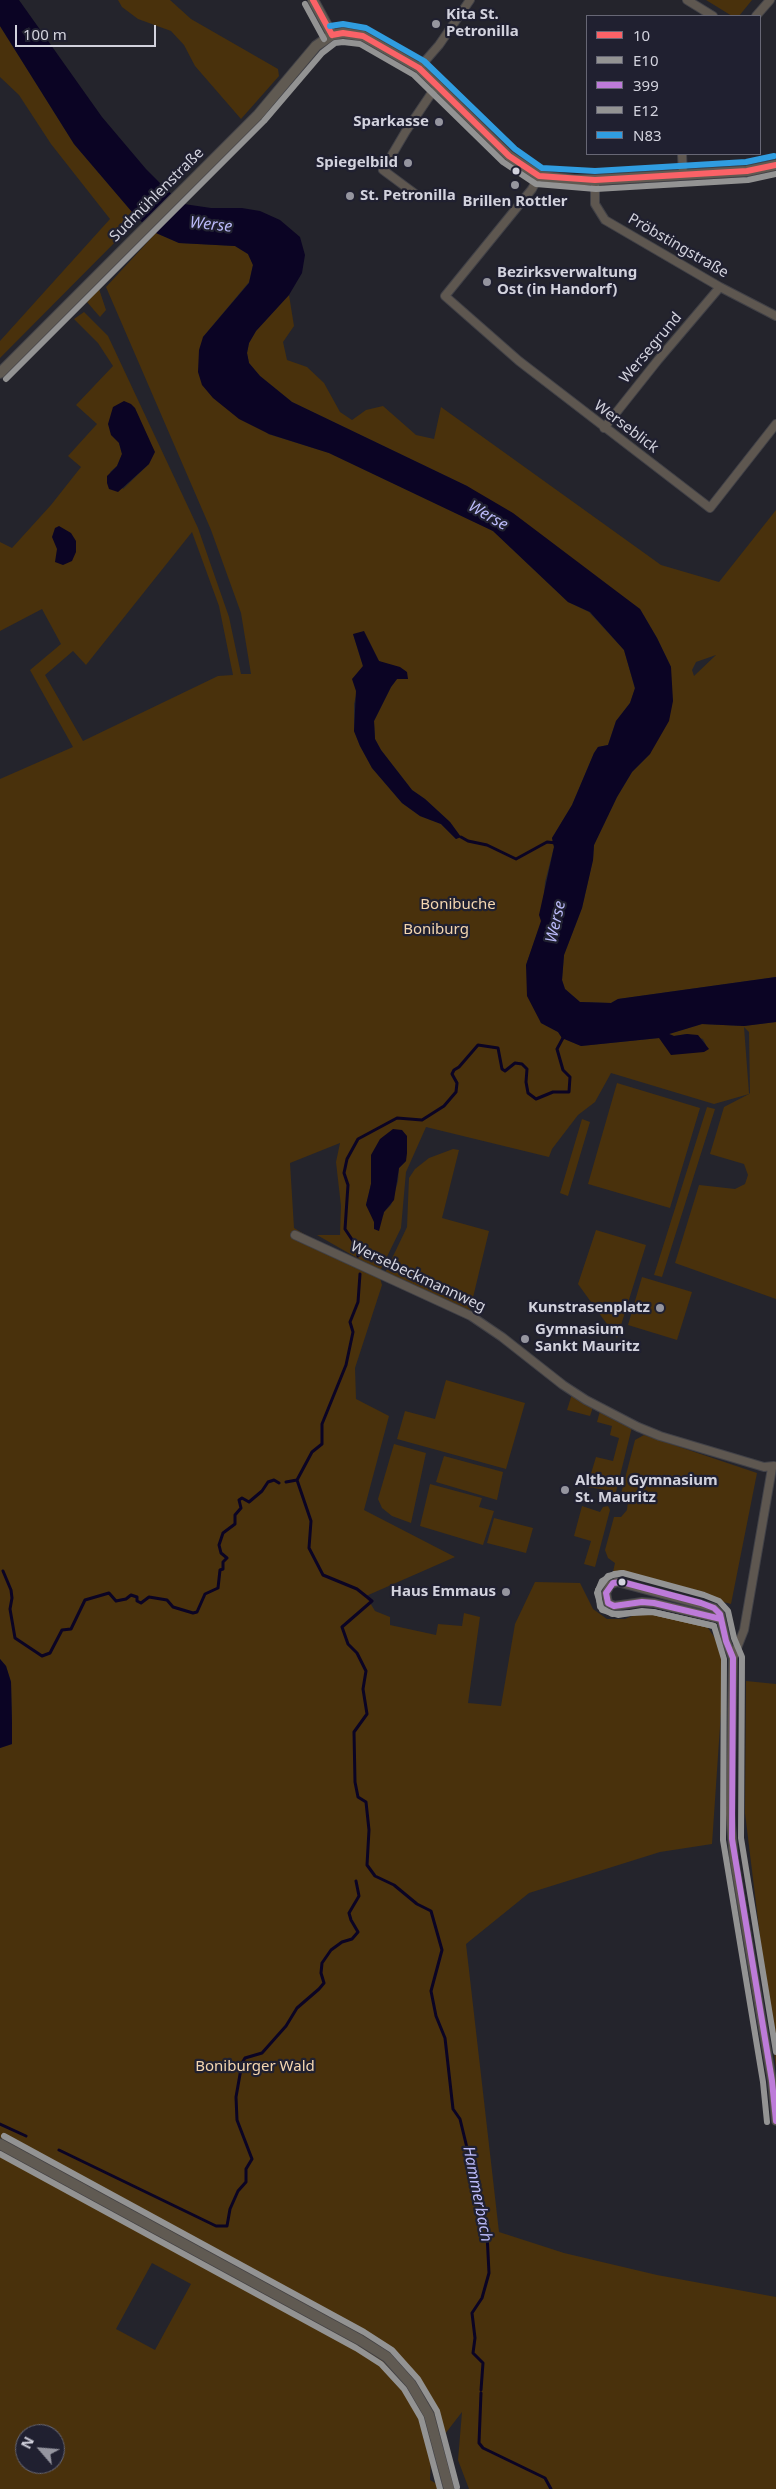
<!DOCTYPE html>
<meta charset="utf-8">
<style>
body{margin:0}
#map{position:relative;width:776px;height:2489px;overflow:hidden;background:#24242c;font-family:"Noto Sans",sans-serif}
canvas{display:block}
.legend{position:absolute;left:586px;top:15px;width:175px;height:140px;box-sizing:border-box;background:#202030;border:1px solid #676775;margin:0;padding:6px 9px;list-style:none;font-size:15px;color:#d2d2dd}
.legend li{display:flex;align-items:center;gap:10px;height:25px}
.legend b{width:25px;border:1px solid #676775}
.north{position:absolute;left:15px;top:2424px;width:50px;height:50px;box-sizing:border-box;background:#202030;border:1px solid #676775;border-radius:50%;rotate:297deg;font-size:14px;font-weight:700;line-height:20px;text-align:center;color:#d2d2dd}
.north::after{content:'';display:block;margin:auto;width:18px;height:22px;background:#95959f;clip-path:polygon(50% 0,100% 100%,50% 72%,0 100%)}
.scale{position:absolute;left:15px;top:25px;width:141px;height:22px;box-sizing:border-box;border:2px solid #d2d2dd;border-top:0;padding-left:6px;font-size:15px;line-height:18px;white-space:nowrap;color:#d2d2dd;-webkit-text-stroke:4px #202030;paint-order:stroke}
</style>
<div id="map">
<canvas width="776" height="2489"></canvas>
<ul class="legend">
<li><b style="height:6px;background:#fa6267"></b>10</li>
<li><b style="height:6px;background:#939393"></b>E10</li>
<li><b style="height:6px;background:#bd7bd9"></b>399</li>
<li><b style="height:6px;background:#939393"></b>E12</li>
<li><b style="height:6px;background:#309de0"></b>N83</li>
</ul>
<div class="north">N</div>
<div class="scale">100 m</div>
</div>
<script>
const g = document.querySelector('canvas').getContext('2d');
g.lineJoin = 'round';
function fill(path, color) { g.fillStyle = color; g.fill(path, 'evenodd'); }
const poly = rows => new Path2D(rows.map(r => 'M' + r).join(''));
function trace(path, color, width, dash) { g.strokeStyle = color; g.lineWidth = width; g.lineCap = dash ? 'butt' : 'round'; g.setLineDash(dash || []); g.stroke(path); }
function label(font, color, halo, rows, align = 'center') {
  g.font = font + ' "Noto Sans",sans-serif'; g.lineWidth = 4.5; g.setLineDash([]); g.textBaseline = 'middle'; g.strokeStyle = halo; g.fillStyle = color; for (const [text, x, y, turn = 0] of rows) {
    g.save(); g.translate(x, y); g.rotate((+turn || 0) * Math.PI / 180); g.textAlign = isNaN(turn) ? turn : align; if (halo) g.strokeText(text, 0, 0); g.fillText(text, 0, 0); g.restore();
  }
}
fill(poly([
 [118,0,170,0,191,19,278,69,279,76,241,119,195,66,184,45,171,31,138,19,122,7],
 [706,0,752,0,739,16,732,16],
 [0,26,74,144,138,219,0,358,0,341,110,219,51,144,19,95,0,77],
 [156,233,179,243,235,246,248,254,253,265,249,282,203,337,268,434,329,453,493,531,568,602,589,612,624,650,635,689,630,703,616,721,608,745,598,747,594,753,572,805,552,838,554,847,545,882,542,920,526,965,541,1023,558,1032,562,1038,581,1046,659,1038,706,1045,703,1039,687,1034,674,1036,669,1034,702,1024,744,1026,776,1022,776,1299,675,1263,699,1185,735,1189,745,1184,748,1175,744,1164,710,1154,724,1107,749,1094,714,1104,611,1073,595,1102,578,1115,552,1149,549,1157,426,1127,406,1172,401,1228,380,1271,317,1235,340,1235,341,1206,336,1162,340,1143,290,1163,294,1228,380,1278,382,1285,355,1368,356,1399,389,1416,364,1510,455,1557,366,1596,375,1611,390,1617,390,1625,436,1635,438,1624,462,1626,464,1613,480,1617,468,1703,501,1706,515,1624,535,1582,580,1583,593,1609,607,1619,625,1619,649,1609,704,1622,725,1653,712,1844,660,1852,529,1893,466,1944,499,2232,564,2253,657,2275,776,2297,776,2489,469,2489,458,2460,462,2412,431,2452,430,2480,437,2484,439,2489,0,2489,0,1748,12,1744,12,1724,11,1682,6,1666,0,1659,0,779,73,747,30,670,61,644,42,609,0,631,0,542,12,548,51,505,81,467,68,456,97,424,76,405,113,366,98,343,74,319,84,312,108,336,198,528,229,617,241,674,251,674,241,613,211,530,106,287],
 [119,443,149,464,123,489,110,472,117,466,122,454],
 [192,532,219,606,233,675,218,676,83,741,45,675,73,651,86,665],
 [353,634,379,661,408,679,397,679,391,687,374,721,375,739,381,750,412,790,425,799,450,822,460,836,456,839,441,824,420,816,402,803,372,768,360,746,354,731,354,704,363,666],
 [744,1027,749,1032,750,1094,749,1093],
 [371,1155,406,1161,399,1168,398,1181,391,1205,384,1212,383,1216,370,1212,366,1205,371,1184],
 [152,2263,191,2284,155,2350,116,2329],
 [25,2434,55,2434,55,2464,25,2464],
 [99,289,106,310,100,317,87,302],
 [289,295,294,326,283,342,287,360,307,367,324,383,340,412,352,420,366,410,383,406,416,435,434,439,441,407,661,565,719,582,776,510,776,977,618,999,611,1003,580,1002,565,989,562,980,564,955,582,908,593,860,594,845,617,797,632,772,650,754,671,667,657,638,640,609,467,486,292,402,260,376,249,363,247,353,249,343,256,331],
 [716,655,694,676,692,670,696,662],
 [617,1083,700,1108,670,1208,588,1184],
 [707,1107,715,1109,662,1277,654,1275],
 [582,1119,590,1122,568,1196,560,1193],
 [453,1149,459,1150,442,1218,489,1231,469,1314,385,1273,407,1227,409,1178,415,1169,429,1158],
 [596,1230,646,1245,617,1338,578,1284],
 [642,1277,692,1292,677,1340,628,1325],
 [446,1380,525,1403,506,1469,397,1439,405,1411,435,1419],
 [572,1394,593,1407,590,1416,567,1410],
 [600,1411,632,1427,616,1492,609,1500,606,1497,606,1490,587,1487,596,1457,613,1461,619,1438,610,1435,612,1426,597,1422],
 [644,1435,757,1473,731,1604,613,1572,615,1563,608,1558,605,1550,614,1517,621,1517,627,1510,628,1501,621,1494,635,1440],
 [394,1444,426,1453,411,1523,392,1516,382,1508,378,1499],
 [444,1456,503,1472,497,1500,436,1482],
 [430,1484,482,1498,479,1507,494,1511,483,1545,420,1526],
 [582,1506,600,1512,603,1507,608,1506,610,1510,595,1567,584,1564,591,1541,574,1536],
 [494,1518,533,1528,526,1553,487,1543],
 [746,1681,776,1684,776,2068,745,1813]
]), '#49310c');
fill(poly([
 [0,0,19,0,102,117,146,169,168,191,184,204,211,208,242,208,260,211,280,220,300,237,305,255,302,273,289,295,256,331,249,343,247,353,249,363,260,376,292,402,467,486,513,513,640,609,657,638,671,667,673,701,669,721,650,754,632,772,617,797,594,845,593,860,582,908,564,955,562,980,565,989,580,1002,611,1003,618,999,776,977,776,1022,744,1026,702,1024,669,1034,674,1036,687,1034,698,1035,709,1049,704,1052,671,1055,659,1038,581,1046,562,1038,558,1032,541,1023,527,996,526,965,541,921,539,915,554,847,552,838,572,805,594,753,598,747,608,745,616,721,630,703,635,688,624,650,590,612,568,602,493,531,329,453,269,434,239,419,213,398,202,385,198,372,199,350,203,337,249,283,253,265,248,254,235,246,179,243,156,233,138,219,74,144,0,26],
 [124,401,131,404,135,408,155,452,149,464,118,492,109,489,107,483,107,476,117,466,122,454,119,443,111,435,108,424,113,407],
 [59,526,71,533,76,541,76,552,72,561,63,565,55,562,57,549,52,537,55,528],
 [364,631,379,661,400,667,407,672,408,679,397,679,391,687,374,721,375,739,381,750,412,790,425,799,450,822,461,837,456,839,441,824,420,816,402,803,372,768,360,746,354,731,356,691,352,679,363,666,353,634],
 [393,1129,402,1130,407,1136,407,1153,406,1161,399,1168,394,1200,384,1212,379,1231,374,1229,374,1222,366,1205,371,1184,371,1155,380,1139],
 [0,1659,6,1666,11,1682,12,1724,12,1744,0,1748]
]), '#0b0424');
trace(poly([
 [461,837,468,841,487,845,516,859,547,842,556,843],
 [358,1256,357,1247,345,1229,348,1185,344,1173,347,1159,358,1139,397,1118,422,1120,444,1106,456,1092,457,1083,452,1074,454,1070,459,1067,478,1045,498,1048,502,1069,505,1071,515,1063,522,1064,527,1069,526,1082,528,1093,536,1099,553,1092,569,1092,570,1077,563,1070,557,1049,564,1036],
 [360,1274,358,1302,350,1322,353,1332,346,1365,322,1424,322,1444,312,1452,297,1480,311,1521,309,1548,323,1575,357,1589,372,1601,342,1627,348,1644,357,1653,366,1671,363,1689,367,1714,354,1732,355,1782,358,1797,366,1802,369,1830,367,1865,375,1876,394,1885,417,1904,431,1911,442,1950,431,1991,436,2016,445,2038,453,2109,460,2119,468,2152,474,2165,480,2206,487,2234,489,2273,482,2298,472,2313,475,2338,473,2353,483,2363,481,2390],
 [286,1482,297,1480],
 [3,1571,11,1590,12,1598,10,1609,15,1638,42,1656,50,1653,62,1630,71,1629,85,1600,109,1593,116,1601,126,1599,131,1595,137,1597,137,1601,141,1603,149,1597,167,1600,173,1607,193,1613,197,1612,205,1594,218,1588,220,1570,223,1569,223,1562,227,1558,221,1553,219,1545,223,1533,235,1524,235,1515,241,1508,239,1500,242,1498,249,1502,262,1491,268,1482,274,1480,279,1483],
 [0,2124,26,2136],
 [59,2150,216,2226,227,2226,230,2209,238,2191,246,2182,246,2169,252,2159,237,2120,236,2097,242,2063,245,2058,262,2053,286,2026,297,2008,319,1989,324,1983,321,1973,322,1963,331,1950,342,1942,352,1939,358,1932,351,1920,349,1913,359,1896,356,1881],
 [481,2393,479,2443,483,2448,545,2478,551,2489]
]), '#0b0424', 3);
const street = poly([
 [687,0,713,16],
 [756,16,770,0],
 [419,68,439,45,470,0],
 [682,154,683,175],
 [539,176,532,189,445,296,519,361,710,508,776,424],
 [595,180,595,204,605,220,720,287,776,316],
 [418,196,383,170,406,131,431,94,439,86],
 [604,428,658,360,720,287],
 [295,1235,471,1316,502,1337,563,1385,586,1400,638,1427,660,1436,764,1467,774,1466],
 [772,1468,744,1630,733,1658,730,1814,734,1859,772,2081,776,2121],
 [721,1619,654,1603,642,1602,614,1606,608,1603,606,1593,610,1585,617,1582,714,1608,720,1614,726,1641,733,1658]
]);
const secondary = poly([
 [313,0,332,35],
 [0,373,258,115,316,46,332,35,343,33,363,36,419,68,509,156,539,176,574,180,595,180,747,171,776,165],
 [0,2144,360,2340,387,2357,411,2384,429,2415,449,2489]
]);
trace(street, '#414147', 10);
trace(secondary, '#414147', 12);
trace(street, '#5e5750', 8);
trace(secondary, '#605a52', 10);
trace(poly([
 [313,0,332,35],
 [332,35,343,33,363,36,419,68,509,156,539,176,595,180,747,171,776,165]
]), '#fa6267', 6);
trace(poly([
 [305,4,324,39],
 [6,379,264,121,322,53,335,43,343,42,360,44,414,75,503,162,536,184,596,189,748,180,776,174],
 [622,1573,614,1574,602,1581,597,1593,602,1610,618,1615,642,1611,653,1612,714,1626,724,1659,723,1840,763,2082,767,2122],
 [0,2154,356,2348,381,2364,404,2389,421,2418,440,2489]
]), '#939393', 6);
trace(poly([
 [721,1619,654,1603,642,1602,614,1606,608,1603,606,1593,613,1583,622,1582,701,1603,714,1608,720,1614,726,1641,733,1658,732,1839,772,2081,776,2121]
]), '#bd7bd9', 6);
trace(poly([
 [714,1626,653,1612,612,1614,600,1607,598,1590,608,1576,623,1573,704,1595,719,1601,728,1611,734,1638,742,1657,741,1838,776,2052],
 [4,2136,364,2332,392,2350,418,2379,437,2411,457,2487]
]), '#939393', 6);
trace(poly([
 [330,26,343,24,366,28,424,61,515,149,542,168,595,171,746,162,774,156]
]), '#309de0', 6);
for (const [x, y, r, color] of [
 [436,24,5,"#95959f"],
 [439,122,5,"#95959f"],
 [408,163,5,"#95959f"],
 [516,171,4.5,"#d2d2dd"],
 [515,185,5,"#95959f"],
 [350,196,5,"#95959f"],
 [487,282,5,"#95959f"],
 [660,1308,5,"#95959f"],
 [525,1339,5,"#95959f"],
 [565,1490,5,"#95959f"],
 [622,1582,4.5,"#d2d2dd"],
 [506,1592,5,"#95959f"]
]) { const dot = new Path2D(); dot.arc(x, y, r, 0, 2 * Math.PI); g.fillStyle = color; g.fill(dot); trace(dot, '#202030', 2); }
label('bold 15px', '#d2d2dd', '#202030', [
 ["Kita St.",446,15],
 ["Petronilla",446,32],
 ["Sparkasse",429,122,"right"],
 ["Spiegelbild",398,163,"right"],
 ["St. Petronilla",360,196],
 ["Brillen Rottler",515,202,"center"],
 ["Bezirksverwaltung",497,273],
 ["Ost (in Handorf)",497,290],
 ["Kunstrasenplatz",650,1308,"right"],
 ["Gymnasium",535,1330],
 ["Sankt Mauritz",535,1347],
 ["Altbau Gymnasium",575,1481],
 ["St. Mauritz",575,1498],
 ["Haus Emmaus",496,1592,"right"]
], 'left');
label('15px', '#d2d2dd', '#202030', [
 ["Sudmühlenstraße",157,195,-45],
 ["Pröbstingstraße",678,246,30],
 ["Wersegrund",651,348,-50],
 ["Werseblick",626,427,37],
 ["Wersebeckmannweg",418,1277,25]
]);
label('15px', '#f4d6b0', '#202030', [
 ["Bonibuche",458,905],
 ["Boniburg",436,930],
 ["Boniburger Wald",255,2067]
]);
label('italic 16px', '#bbbaf9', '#202030', [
 ["Werse",211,225,6],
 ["Werse",488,516,30],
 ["Werse",556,922,-77],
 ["Hammerbach",477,2194,79]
]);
</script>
